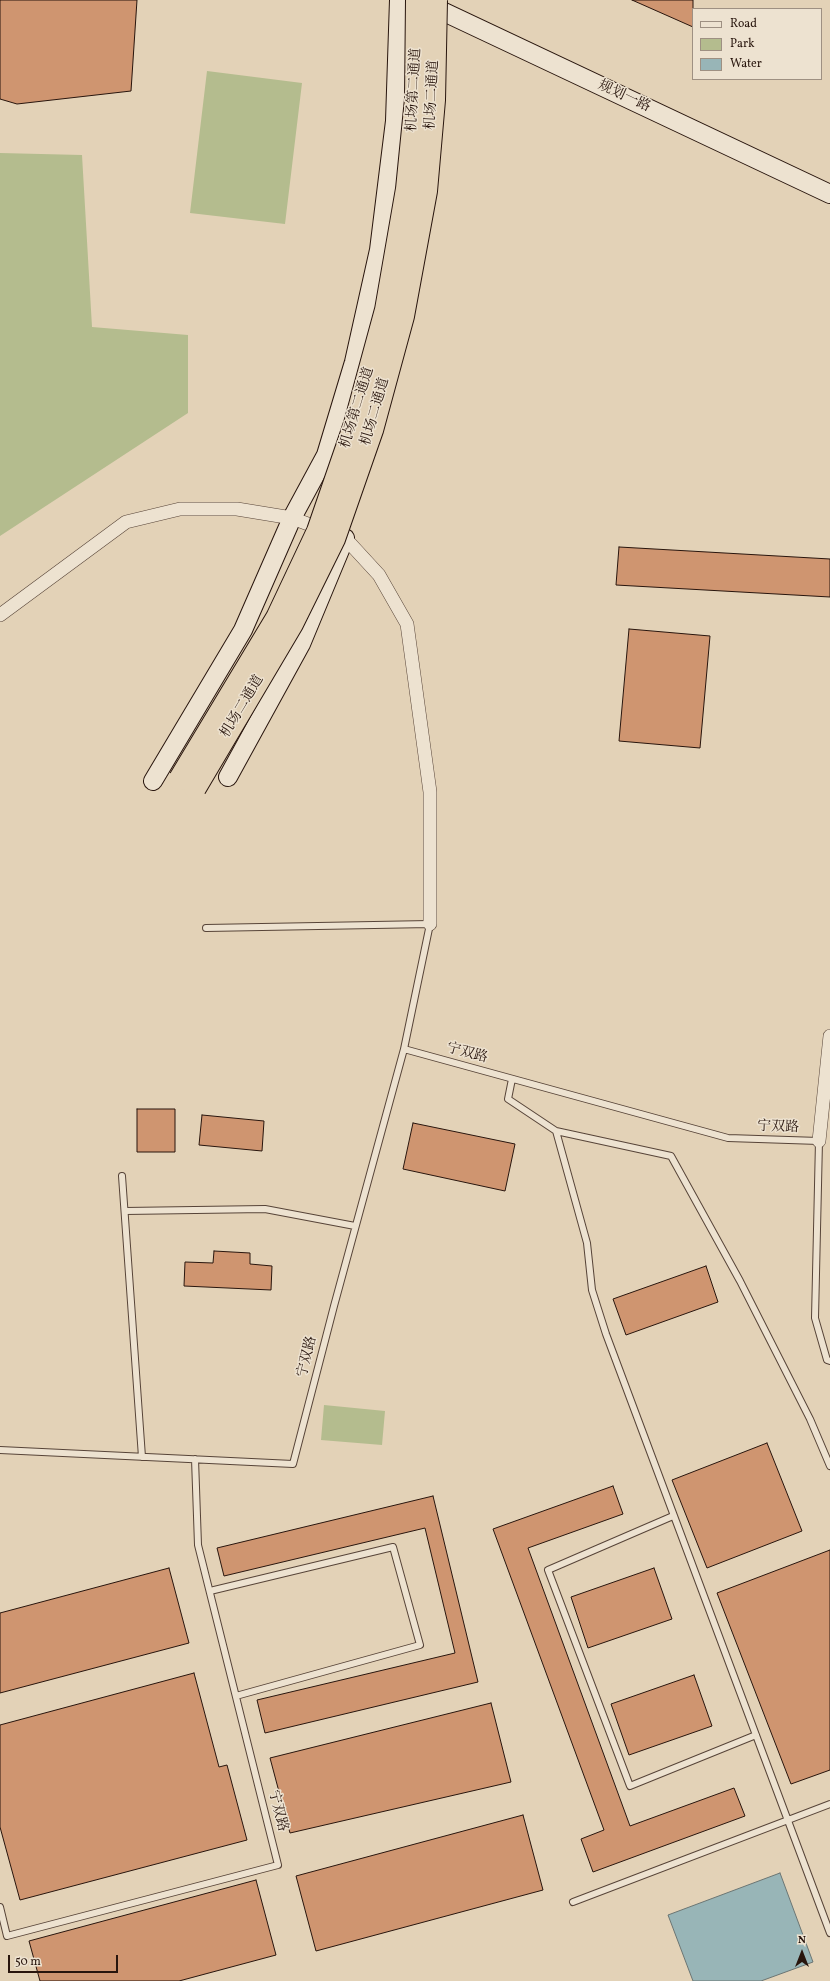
<!DOCTYPE html>
<meta charset="utf-8">
<style>
body{margin:0}
#map{position:relative;width:830px;height:1981px;overflow:hidden;background:#e3d2b7;font-family:Vollkorn,serif}
canvas{display:block}
.legend{position:absolute;left:692px;top:8px;width:130px;height:72px;box-sizing:border-box;background:#ede2d0;border:1px solid #9e9082;margin:0;padding:5px 7px;list-style:none;font-size:12px;color:#28150d}
.legend li{display:flex;align-items:center;gap:8px;height:20px}
.legend b{width:20px;border:1px solid #9e9082}
.north{position:absolute;left:782px;top:1933px;width:40px;height:40px;-webkit-text-stroke:3px #ede2d0;paint-order:stroke;rotate:0deg;font-size:11px;font-weight:700;line-height:16px;text-align:center;color:#28150d}
.north::after{content:'';display:block;margin:auto;width:14px;height:18px;background:#28150d;clip-path:polygon(50% 0,100% 100%,50% 72%,0 100%)}
.scale{position:absolute;left:8px;top:1955px;width:110px;height:18px;box-sizing:border-box;border:2px solid #28150d;border-top:0;padding-left:5px;font-size:12px;line-height:14px;white-space:nowrap;color:#28150d;-webkit-text-stroke:3px #ede2d0;paint-order:stroke}
</style>
<div id="map">
<canvas width="830" height="1981"></canvas>
<ul class="legend">
<li><b style="height:5px;background:#ede2d0"></b>Road</li>
<li><b style="height:11px;background:#b4bc8e"></b>Park</li>
<li><b style="height:11px;background:#98b5b7"></b>Water</li>
</ul>
<div class="north">N</div>
<div class="scale">50 m</div>
</div>
<script>
const g = document.querySelector('canvas').getContext('2d');
g.lineJoin = 'round';
function fill(path, color) { g.fillStyle = color; g.fill(path, 'evenodd'); }
const poly = rows => new Path2D(rows.map(r => 'M' + r).join(''));
function trace(path, color, width, dash) { g.strokeStyle = color; g.lineWidth = width; g.lineCap = dash ? 'butt' : 'round'; g.setLineDash(dash || []); g.stroke(path); }
function label(font, color, halo, rows, align = 'center') {
  g.font = font + ' Vollkorn,"Noto Serif SC",serif'; g.lineWidth = 3; g.setLineDash([]); g.textBaseline = 'middle'; g.strokeStyle = halo; g.fillStyle = color; for (const [text, x, y, turn = 0] of rows) {
    g.save(); g.translate(x, y); g.rotate((+turn || 0) * Math.PI / 180); g.textAlign = isNaN(turn) ? turn : align; if (halo) g.strokeText(text, 0, 0); g.fillText(text, 0, 0); g.restore();
  }
}
fill(poly([
 [207,71,302,83,285,224,190,213],
 [0,153,82,155,92,327,188,335,188,413,0,536],
 [324,1405,385,1411,382,1445,321,1440]
]), '#b4bc8e');
const water = poly([
 [780,1873,813,1962,761,1981,693,1981,668,1915,780,1873]
]);
fill(water, '#98b5b7');
trace(water, '#6b7573', 1);
const building = poly([
 [0,0,137,0,131,91,17,104,0,99,0,0],
 [632,0,693,0,693,27,632,0],
 [619,547,830,559,830,597,616,585,619,547],
 [629,629,710,636,700,748,619,741,629,629],
 [137,1109,175,1109,175,1152,137,1152,137,1109],
 [202,1115,264,1121,262,1151,199,1145,202,1115],
 [413,1123,515,1144,505,1191,403,1169,413,1123],
 [214,1251,250,1253,250,1264,272,1266,271,1290,184,1286,185,1262,213,1263,214,1251],
 [706,1266,718,1302,626,1335,613,1299,706,1266],
 [767,1443,802,1531,707,1568,672,1480,767,1443],
 [613,1486,623,1514,528,1548,630,1826,734,1788,745,1816,593,1872,581,1839,604,1830,493,1529,613,1486],
 [433,1496,478,1682,265,1733,257,1700,455,1653,425,1528,224,1576,217,1548,433,1496],
 [830,1550,830,1770,791,1784,717,1593,830,1550],
 [169,1568,189,1643,0,1693,0,1613,169,1568],
 [654,1568,672,1619,588,1648,571,1597,654,1568],
 [194,1673,219,1767,227,1765,247,1840,20,1900,0,1827,0,1725,194,1673],
 [694,1675,712,1726,629,1755,611,1704,694,1675],
 [491,1703,511,1782,290,1833,270,1758,491,1703],
 [523,1815,543,1890,316,1951,296,1876,523,1815],
 [256,1880,276,1955,179,1981,40,1981,29,1941,256,1880]
]);
fill(building, '#cf9570');
trace(building, '#28150d', 1);
const lane = poly([
 [206,928,430,924,404,1049],
 [512,1079,508,1099,556,1131,671,1156,740,1281,810,1419,830,1466],
 [556,1131,587,1243,592,1290,606,1334,830,1933],
 [122,1176,142,1457],
 [125,1211,265,1209,355,1226],
 [0,1450,293,1464,334,1306,404,1049,728,1138,819,1141,815,1318,827,1360,830,1361],
 [673,1516,548,1570,630,1786,756,1735],
 [210,1591,393,1547,420,1645,236,1696],
 [573,1902,830,1804],
 [0,1907,7,1936,278,1865,198,1545,195,1459]
]);
const street = poly([
 [0,615,126,522,180,509,237,509,292,518,345,538,379,575,407,624,430,792,430,924],
 [819,1141,830,1036]
]);
const secondary = poly([
 [425,3,830,194],
 [228,777,301,644,345,538],
 [153,781,243,630,292,518,326,455,354,362,379,250,395,121,399,0]
]);
trace(lane, '#574438', 8);
trace(street, '#574438', 14);
trace(secondary, '#28150d', 20);
trace(lane, '#ede2d0', 6);
trace(street, '#ede2d0', 13);
trace(secondary, '#ede2d0', 18);
const highwayBridge = poly([
 [180,779,277,618,318,531,355,424,386,310,407,189,416,99,417,0],
 [195,788,292,624,334,539,372,430,403,316,426,191,434,100,436,0]
]);
trace(highwayBridge, '#28150d', 24, []);
trace(highwayBridge, '#e3d2b7', 22);
label('14px', '#28150d', '#ede2d0', [
 ["机场第二通道",415,90,-87],
 ["机场二通道",433,95,-87],
 ["规划一路",624,97,25],
 ["机场第二通道",358,408,-73],
 ["机场二通道",376,412,-74],
 ["机场二通道",243,707,-59],
 ["宁双路",467,1054,15],
 ["宁双路",778,1128,2],
 ["宁双路",308,1357,-76],
 ["宁双路",277,1811,76]
]);
</script>
